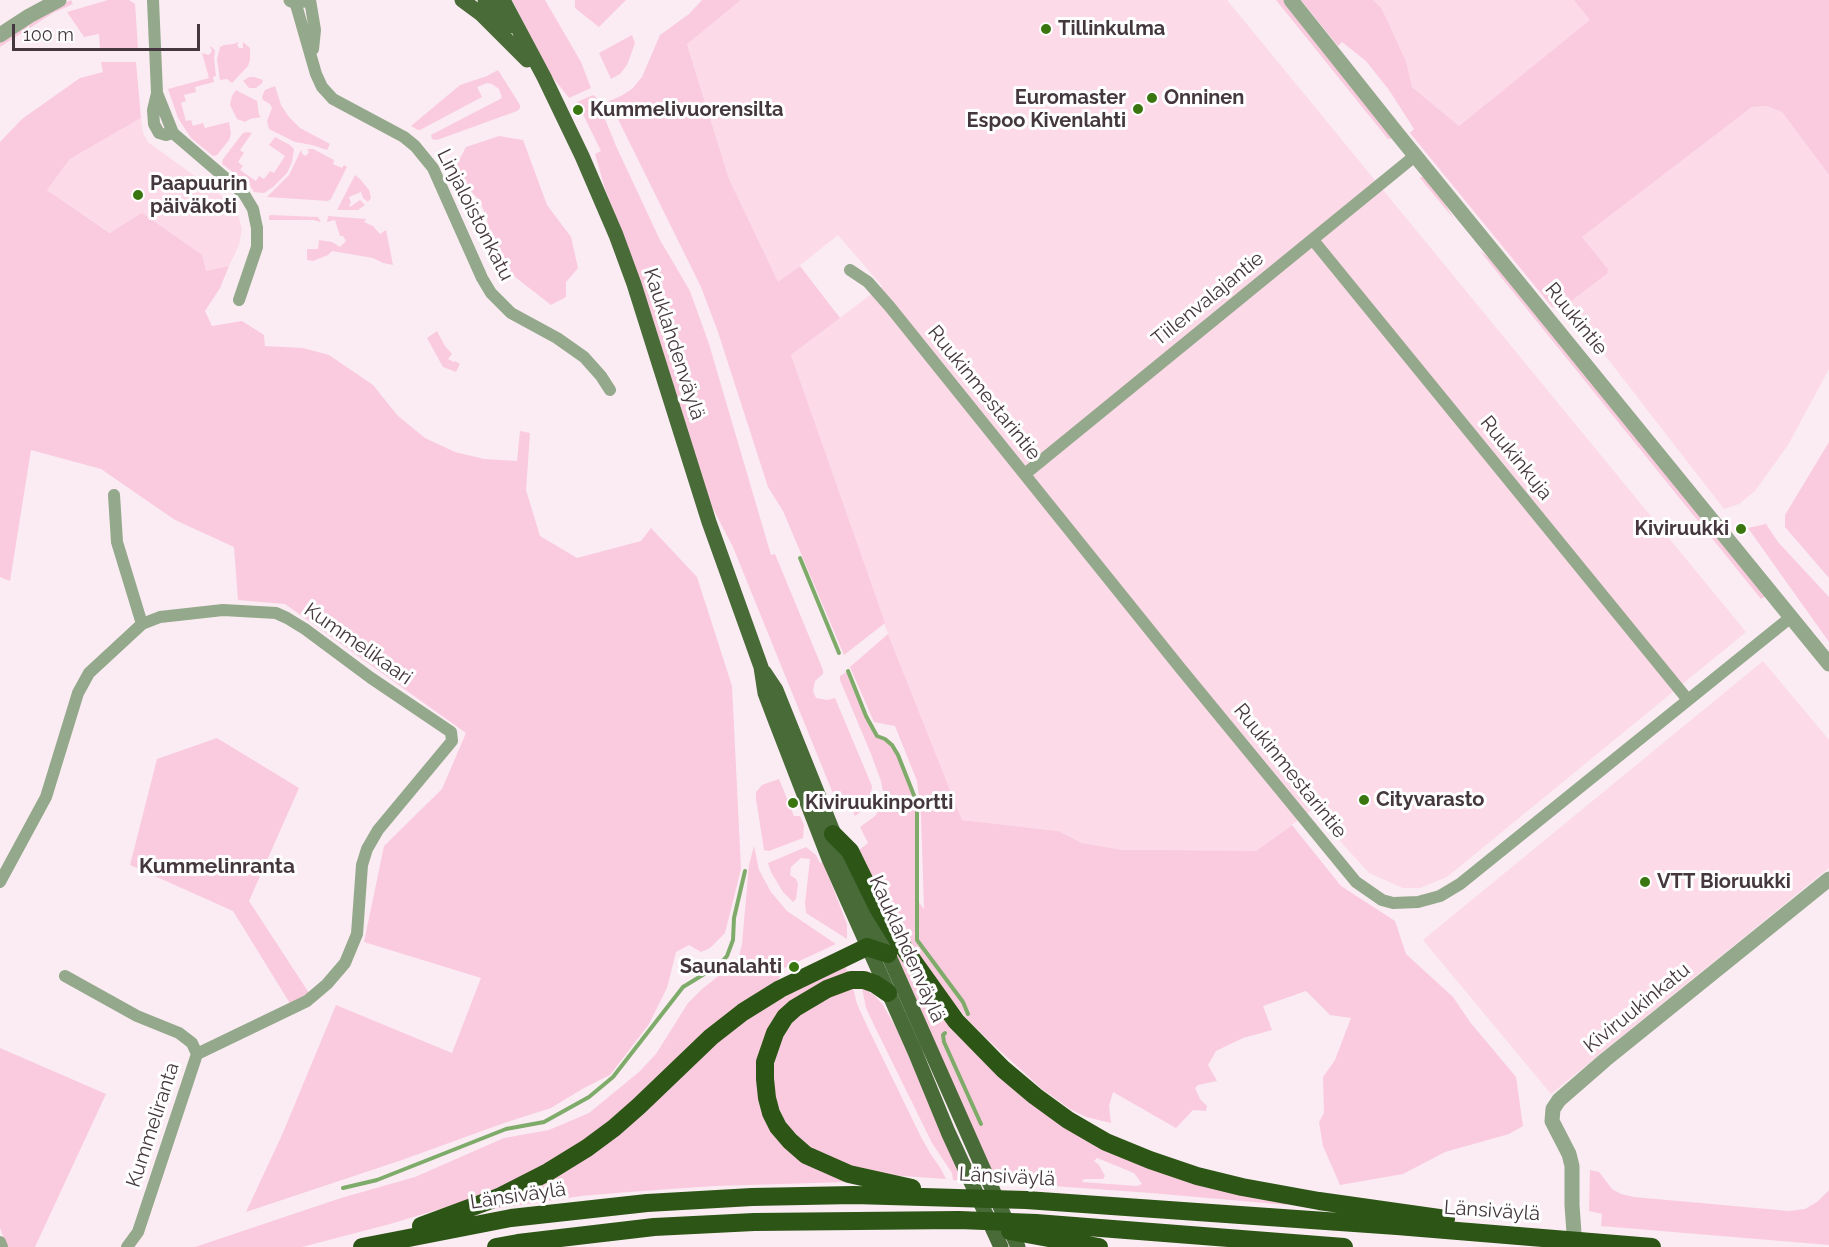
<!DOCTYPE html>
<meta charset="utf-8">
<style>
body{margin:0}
#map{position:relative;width:1829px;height:1247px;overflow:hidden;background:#faecf2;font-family:Raleway,sans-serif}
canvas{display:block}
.scale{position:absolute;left:12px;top:24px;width:188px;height:27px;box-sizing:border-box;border:3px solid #44373d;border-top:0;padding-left:8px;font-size:18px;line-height:21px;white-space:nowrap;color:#44373d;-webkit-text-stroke:4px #fefefe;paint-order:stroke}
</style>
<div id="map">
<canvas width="1829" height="1247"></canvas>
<div class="scale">100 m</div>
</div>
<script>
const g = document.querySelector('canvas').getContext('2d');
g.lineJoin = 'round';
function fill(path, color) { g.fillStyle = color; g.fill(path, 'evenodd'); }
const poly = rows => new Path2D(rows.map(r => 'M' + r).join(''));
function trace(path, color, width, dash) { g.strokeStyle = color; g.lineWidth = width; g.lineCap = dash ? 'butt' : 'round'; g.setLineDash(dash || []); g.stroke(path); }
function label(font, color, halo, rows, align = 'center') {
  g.font = font + ' Raleway,sans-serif'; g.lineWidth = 6; g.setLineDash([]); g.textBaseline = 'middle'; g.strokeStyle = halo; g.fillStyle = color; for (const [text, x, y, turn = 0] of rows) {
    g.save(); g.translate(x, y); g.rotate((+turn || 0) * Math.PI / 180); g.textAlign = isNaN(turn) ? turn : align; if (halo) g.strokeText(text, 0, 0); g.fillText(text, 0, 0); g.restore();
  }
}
fill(poly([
 [741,0,1227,0,1746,632,1447,877,1420,888,1403,888,1369,873,1312,810,1256,851,1123,850,1082,843,1058,831,962,820,888,634,791,355,882,286,838,235,778,283,729,179,687,43],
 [1328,0,1593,0,1602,11,1459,126,1412,87],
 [1767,106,1782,112,1829,175,1829,369,1788,445,1755,491,1739,504,1724,509,1566,305,1607,274,1607,268,1582,237,1752,107],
 [141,118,143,133,148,142,229,201,238,214,242,229,239,245,229,266,206,271,111,233,47,190,70,159],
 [1763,661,1829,740,1829,868,1551,1094,1423,940]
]), '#fcdae8');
fill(poly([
 [71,0,73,4,53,13,0,47,0,40,56,6],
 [108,0,129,0,135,4,138,48,100,50,99,34,84,37,67,12],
 [512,0,545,0,581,62,591,88,569,98,550,74],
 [575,0,626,0,599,27,575,8],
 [702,0,741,0,687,44,729,179,778,282,800,266,840,318,791,355,885,623,844,655,783,511,768,487,718,332,701,287,609,101,621,96,632,89,642,77,660,35,689,14],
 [1276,0,1283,0,1394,137,1391,139,1388,139],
 [1301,0,1373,0,1381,8,1387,20,1406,62,1412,87,1459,126,1590,20,1574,0,1829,0,1829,175,1782,112,1767,106,1752,107,1582,237,1608,269,1607,274,1566,305,1559,308,1552,307,1410,133,1414,129,1389,90,1366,61,1342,42,1338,46],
 [632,35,635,43,627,65,620,74,611,79,599,53],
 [239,42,237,45,239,48,243,48,243,42,250,48,250,60,248,66,232,83,227,79,220,80,217,59,220,47,224,45,233,44],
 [210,47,212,47,215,51,214,58,216,76,213,77,214,82,195,87,196,92,184,95,186,101,181,103,186,121,191,120,193,126,203,123,205,128,229,122,231,134,229,140,217,155,213,156,191,138,178,118,168,89,209,78,202,53,209,55,212,51],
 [101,62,136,62,141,118,70,159,47,190,110,233,142,213,202,255,206,271,229,266,220,288,205,311,212,326,242,321,264,335,265,346,303,348,329,355,373,385,398,416,425,438,455,452,484,459,517,461,520,431,530,433,526,490,540,536,577,558,641,541,651,528,697,577,732,686,741,869,725,933,710,948,701,952,689,945,676,952,667,988,649,1024,610,1075,584,1088,551,1108,504,1123,402,1160,246,1212,282,1135,336,1005,452,1053,481,978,364,942,384,846,442,789,466,733,285,604,238,600,234,547,175,520,101,469,31,450,10,581,0,577,0,142,22,119,80,78,103,72],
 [498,70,520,105,520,108,517,111,437,140,432,139,431,135,502,98,499,89,492,84,487,83,477,87,482,97,420,130,418,130,411,126,460,85,487,76],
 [249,77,254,77,263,80,262,83,256,88,249,88,243,81],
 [275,86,281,105,289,117,300,128,330,144,327,150,312,145,295,142,269,129,267,121,272,108,270,104,263,100,262,97,265,90],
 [236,90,257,101,259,115,261,117,250,119,245,122,237,119,230,105,232,96],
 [593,95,596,97,616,146,660,240,690,291,709,344,771,555,775,554,823,670,823,674,815,681,813,691,816,698,827,700,835,698,872,786,871,794,867,807,855,816,846,797,836,801,733,547,710,503,653,320,630,253,605,189,595,154,601,151,577,102],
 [248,132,252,133,240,150,244,153,238,162,243,166,240,170,256,181,259,176,264,179,270,171,274,173,285,156,269,145,275,137,290,145,294,149,292,162,287,173,273,187,264,193,254,192,249,184,222,164,223,159,243,133],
 [499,136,523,140,547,205,571,237,578,268,566,282,566,297,551,305,501,266,489,242,487,217,479,200,461,181,456,166,466,147],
 [307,149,313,149,334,160,333,164,342,168,344,165,347,167,331,199,328,201,267,197,289,175,300,152,302,150,302,154,306,156,309,152],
 [355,175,360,179,369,190,371,198,368,202,363,198,361,192,349,197,351,203,349,205,350,207,360,200,365,205,358,210,337,210],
 [1421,177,1423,177,1436,190,1454,219,1420,178],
 [270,215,318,217,321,222,313,220,269,220,269,216],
 [328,216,366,219,364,222,373,226,380,234,386,230,393,265,383,263,373,258,332,251,328,255,313,261,307,260,307,249,318,249,319,240,332,242,340,247,346,241,343,236,340,236,335,220,327,222],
 [1480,251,1498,265,1766,596,1761,599],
 [437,331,445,346,452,354,448,359,454,362,455,361,460,364,456,372,443,367,427,338],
 [1829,442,1829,578,1785,527,1785,515],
 [1766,524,1778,542,1829,597,1829,642,1748,528],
 [888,634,962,820,1058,831,1082,843,1123,850,1167,850,1256,851,1292,825,1341,886,1395,921,1406,954,1453,997,1470,1022,1516,1077,1523,1126,1509,1134,1445,1152,1403,1174,1340,1185,1323,1146,1319,1122,1324,1113,1323,1077,1335,1060,1351,1018,1330,1015,1306,991,1263,1006,1272,1030,1243,1038,1216,1051,1208,1065,1217,1081,1198,1085,1195,1088,1200,1099,1207,1106,1206,1111,1193,1110,1176,1128,1113,1092,1109,1106,1111,1123,1086,1117,1070,1109,1042,1089,987,1039,970,1022,948,996,912,946,880,894,858,851,868,843,860,827,875,816,879,810,883,792,881,781,871,754,840,680,840,676,848,671,866,716,877,736,892,745,898,755,917,803,917,900,924,909,921,814,917,781,895,726,874,722,850,667],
 [217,738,299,788,249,901,309,993,291,1005,233,911,130,865,157,759],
 [779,779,794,816,800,816,804,825,803,838,769,851,764,850,756,799,756,792,762,785],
 [754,846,759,870,771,892,787,911,836,944,784,968,776,984,644,1093,558,1161,470,1200,390,1224,302,1247,195,1247,341,1198,415,1177,504,1138,549,1130,589,1113,639,1072,656,1054,688,1003,702,989,730,967,739,956,742,944,749,865],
 [806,847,816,855,820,863,823,862,847,924,847,939,806,913,805,903,810,859,801,858,791,867,790,875,796,879,798,884,796,899,793,902,783,892,771,872,768,863],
 [888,942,1057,1121,1287,1203,1287,1205,1151,1193,997,1182],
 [1097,1158,1134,1173,1142,1184,1137,1186,1082,1182,1084,1179,1103,1179,1105,1176,1099,1165,1094,1161],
 [845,966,849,975,780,1015,763,1103,847,1182,715,1186,628,1192,581,1196,492,1209,520,1194,735,1026,770,1003],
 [853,988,857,1004,867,1026,921,1137,930,1153,941,1169,946,1179,888,1175,837,1163,804,1144,793,1133,784,1120,775,1098,772,1080,774,1065,780,1041,794,1020,824,998],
 [862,988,873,994,883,1005,896,1028,964,1181,953,1180,952,1173,932,1143,874,1025,866,1008],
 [0,1048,106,1094,35,1247,7,1247,0,1228],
 [1590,1170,1599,1172,1612,1189,1621,1194,1634,1197,1789,1211,1805,1209,1817,1202,1829,1190,1829,1245,1601,1226,1602,1214,1589,1211]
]), '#facbde');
trace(poly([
 [800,558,839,653],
 [848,671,866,716,877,736,885,739,892,745,898,755,917,803,917,940,963,1002,968,1014],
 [945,1033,943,1035,944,1042,981,1124],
 [343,1188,377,1180,506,1129,544,1122,589,1097,613,1077,683,987,719,965,727,956,733,940,734,918,745,871]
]), '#7eab6a', 4);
trace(poly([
 [153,0,157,93,153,110,154,124,159,133,166,135,173,133],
 [310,0,315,30,313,49],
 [295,1,316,74,322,87,333,99,404,137,415,146,433,168,482,278,491,293,511,313,557,338,584,357,601,376,610,390],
 [157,93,173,133,244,194,253,209,257,228,257,247,239,300],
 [1313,240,1688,700],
 [850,270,868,282,890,307,1181,669,1356,882,1382,900,1393,903,1418,902,1440,896,1460,884,1791,617],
 [1025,474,1416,155],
 [114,495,117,542,142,624],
 [0,882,46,797,78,693,89,673,142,624,160,617,223,610,276,613,287,618,305,629,371,678,451,732,452,741,378,830,367,849,362,865,357,934,345,963,327,984,307,1001,197,1054,138,1232,127,1247],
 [65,976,137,1016,179,1033,192,1043,197,1054],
 [0,1242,2,1247]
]), '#94a88c', 12);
trace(poly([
 [291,0,295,1,305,0],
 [1291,0,1400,137,1829,664],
 [0,35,29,16,59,0],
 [1575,1247,1572,1205,1572,1166,1569,1154,1552,1121,1553,1109,1559,1100,1605,1060,1829,879]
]), '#94a88c', 15);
trace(poly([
 [462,0,481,14,527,60],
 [485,0,510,26],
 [503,0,544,77,582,156,616,235,634,284,709,522,761,667,765,693,776,722,829,859,915,1052,948,1132,1001,1247],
 [764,672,776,690,842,854,888,954,1018,1247]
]), '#486b38', 15);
trace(poly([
 [833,834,850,851,878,908,896,937,956,1021,1003,1069,1035,1096,1068,1120,1106,1142,1150,1160,1197,1176,1242,1187,1319,1201,1446,1219],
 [888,993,875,984,864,980,851,980,827,989,795,1008,785,1017,775,1033,765,1062,765,1079,767,1098,771,1113,778,1127,790,1141,806,1155,849,1174,912,1188],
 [421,1226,499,1197,548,1172,587,1148,614,1128,639,1106,711,1037,743,1012,780,989,867,947,888,954],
 [1010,1231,1099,1247],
 [362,1247,511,1218,647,1203,752,1197,854,1195,1026,1200,1397,1226,1652,1247],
 [496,1247,518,1243,654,1227,754,1222,959,1220,1036,1223,1344,1247]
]), '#2c5516', 18);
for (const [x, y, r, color] of [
 [1046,29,6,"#39760f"],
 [1152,98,6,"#39760f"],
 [1138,109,6,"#39760f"],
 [578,110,6,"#39760f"],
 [138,195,6,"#39760f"],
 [1741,529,6,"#39760f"],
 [1364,800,6,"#39760f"],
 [793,803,6,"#39760f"],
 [1645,882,6,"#39760f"],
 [794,967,6,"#39760f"]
]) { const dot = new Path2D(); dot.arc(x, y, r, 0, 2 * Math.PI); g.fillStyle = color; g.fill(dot); trace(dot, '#fefefe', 2); }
label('bold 20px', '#44373d', '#fefefe', [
 ["Tillinkulma",1058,29],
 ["Euromaster",1126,98,"right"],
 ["Espoo Kivenlahti",1126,121,"right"],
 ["Onninen",1164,98],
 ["Kummelivuorensilta",590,110],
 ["Paapuurin",150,184],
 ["päiväkoti",150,207],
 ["Kiviruukki",1729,529,"right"],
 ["Cityvarasto",1376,800],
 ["Kiviruukinportti",805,803],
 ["VTT Bioruukki",1657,882],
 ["Saunalahti",782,967,"right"]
], 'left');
label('20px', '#44373d', '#fefefe', [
 ["Linjaloistonkatu",475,215,63],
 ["Tiilenvalajantie",1208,299,-39],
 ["Ruukintie",1576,319,51],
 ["Kauklahdenväylä",674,344,72],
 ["Ruukinmestarintie",984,393,51],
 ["Ruukinkuja",1516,458,51],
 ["Kummelikaari",358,644,35],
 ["Ruukinmestarintie",1290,771,51],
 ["Kauklahdenväylä",907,949,66],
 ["Kiviruukinkatu",1637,1008,-39],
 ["Kummeliranta",153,1125,-72],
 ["Länsiväylä",1007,1177,3],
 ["Länsiväylä",518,1196,-8],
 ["Länsiväylä",1492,1211,4]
]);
label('bold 21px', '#44373d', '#fefefe', [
 ["Kummelinranta",217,867]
]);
</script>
